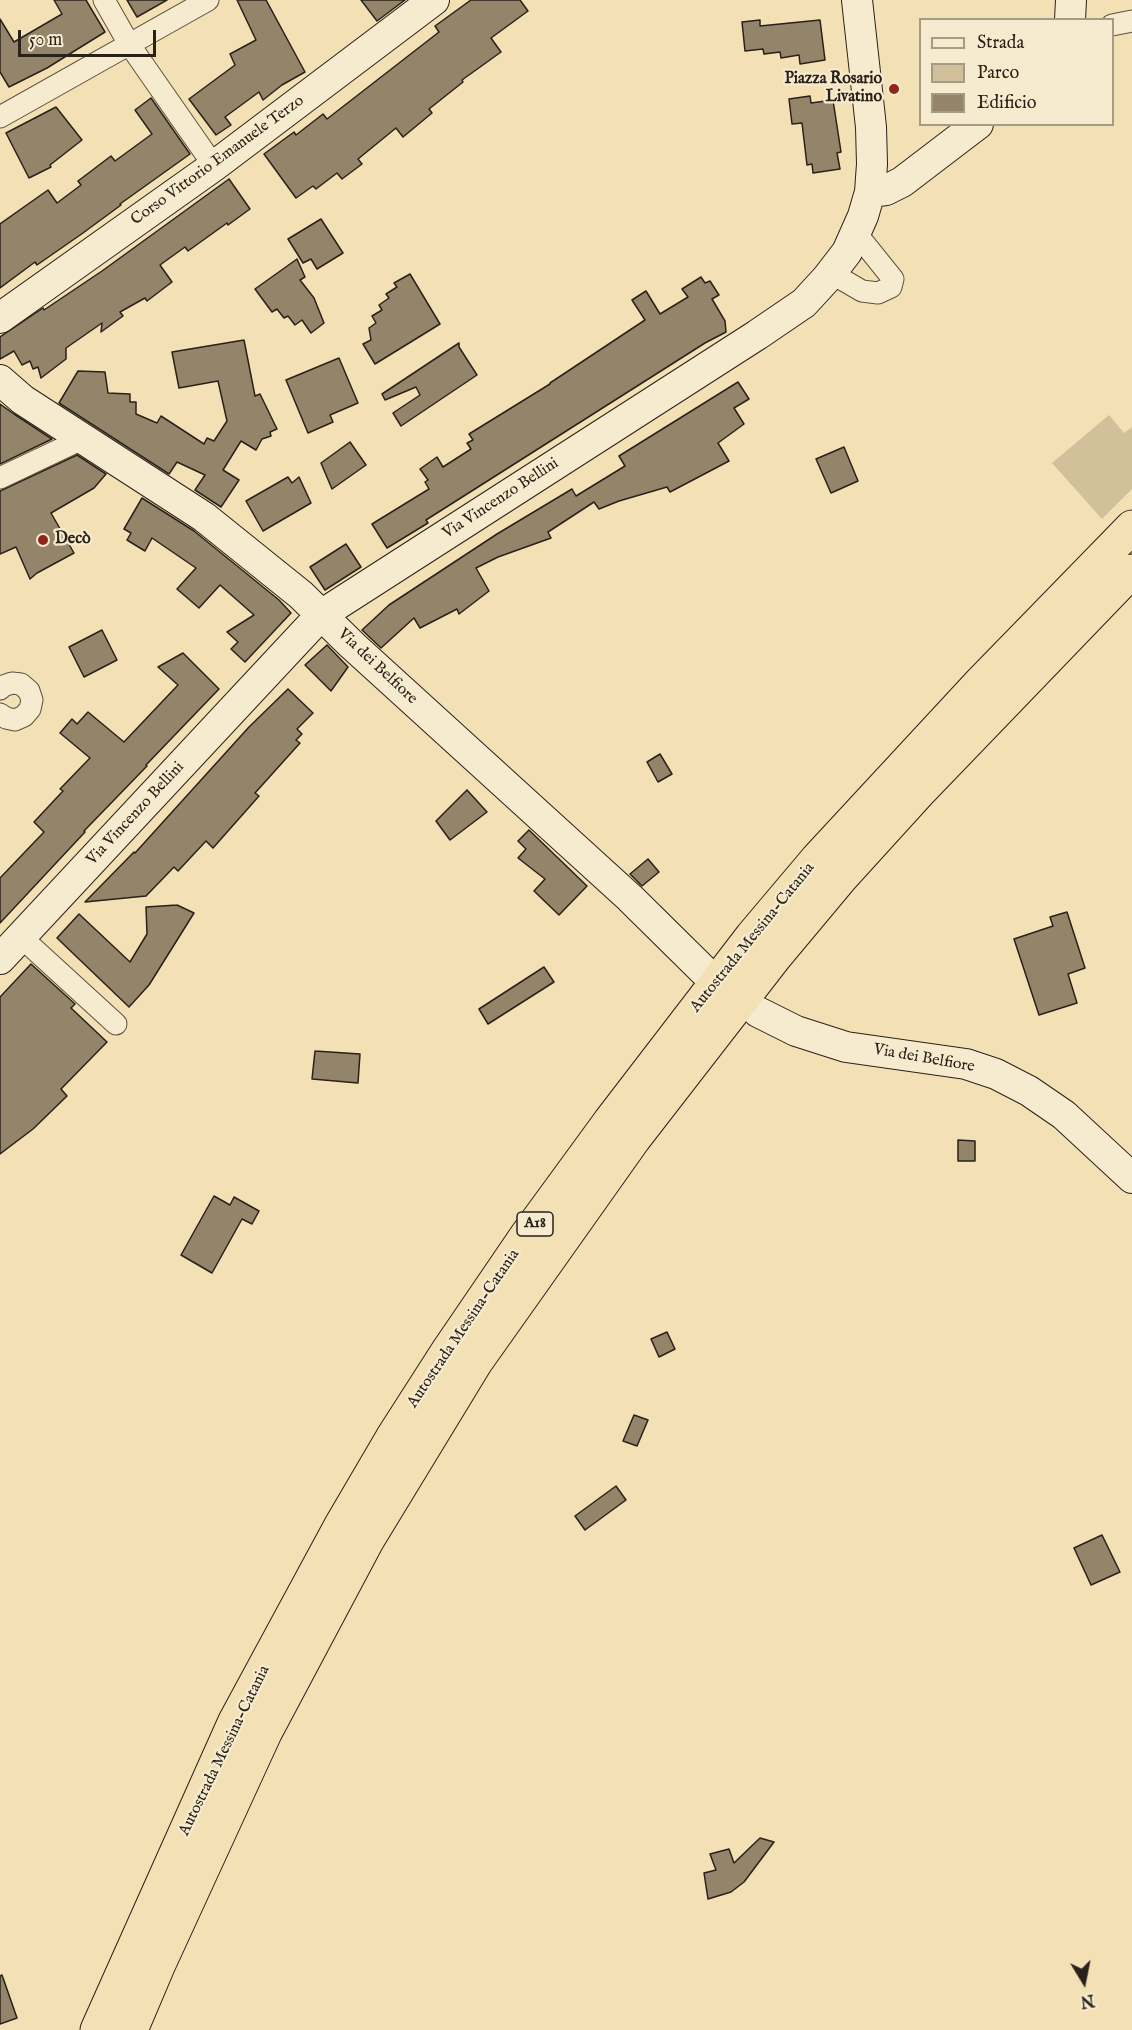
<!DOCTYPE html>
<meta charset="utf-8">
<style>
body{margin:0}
#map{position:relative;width:1132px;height:2030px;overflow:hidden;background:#f3e0b5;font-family:"IM FELL English",serif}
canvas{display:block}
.legend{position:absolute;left:919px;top:18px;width:195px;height:108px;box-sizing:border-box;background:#f7ebcf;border:2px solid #a59a86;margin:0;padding:8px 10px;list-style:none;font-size:18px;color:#2a2119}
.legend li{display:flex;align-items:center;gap:12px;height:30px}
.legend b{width:30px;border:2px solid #a59a86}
.north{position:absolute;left:1054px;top:1952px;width:60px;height:60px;-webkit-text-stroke:4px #f7ebcf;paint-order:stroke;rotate:170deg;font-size:16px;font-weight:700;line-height:24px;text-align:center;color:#2a2119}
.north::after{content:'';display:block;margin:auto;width:21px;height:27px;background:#2a2119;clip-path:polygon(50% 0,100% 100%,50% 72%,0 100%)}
.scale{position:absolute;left:18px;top:30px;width:138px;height:27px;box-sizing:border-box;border:3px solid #2a2119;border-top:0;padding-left:8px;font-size:18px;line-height:21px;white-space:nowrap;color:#2a2119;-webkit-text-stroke:4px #f7ebcf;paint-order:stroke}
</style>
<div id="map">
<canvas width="1132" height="2030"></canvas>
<ul class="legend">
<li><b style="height:8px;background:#f7ebcf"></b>Strada</li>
<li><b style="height:16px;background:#d1c09a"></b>Parco</li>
<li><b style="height:16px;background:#93846a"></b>Edificio</li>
</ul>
<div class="north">N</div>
<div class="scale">50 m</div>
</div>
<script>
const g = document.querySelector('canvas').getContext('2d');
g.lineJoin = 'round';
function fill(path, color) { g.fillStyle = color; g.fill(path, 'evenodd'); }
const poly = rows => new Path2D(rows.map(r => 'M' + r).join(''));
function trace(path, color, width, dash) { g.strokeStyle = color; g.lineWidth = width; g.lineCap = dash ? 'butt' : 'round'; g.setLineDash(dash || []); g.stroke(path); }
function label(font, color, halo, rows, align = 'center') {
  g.font = font + ' "IM FELL English",serif'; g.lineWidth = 4.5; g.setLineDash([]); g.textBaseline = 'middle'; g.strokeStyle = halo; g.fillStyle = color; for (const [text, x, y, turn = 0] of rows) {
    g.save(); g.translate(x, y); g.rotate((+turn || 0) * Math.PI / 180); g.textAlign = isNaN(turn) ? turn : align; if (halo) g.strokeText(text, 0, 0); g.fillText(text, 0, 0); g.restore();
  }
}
fill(poly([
 [1109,415,1124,433,1132,427,1132,489,1102,519,1052,463]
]), '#d1c09a');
const building = poly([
 [54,0,86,0,105,32,47,68,9,87,0,72,0,19,14,42,62,14,54,0],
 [127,0,167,0,137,17,127,0],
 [237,0,266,0,305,72,282,85,263,100,259,92,225,117,231,125,216,135,189,99,235,65,230,54,256,40,237,0],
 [361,0,405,0,377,21,361,0],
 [471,0,520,0,528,11,491,38,501,52,462,80,463,82,429,109,432,113,403,137,396,128,358,159,362,164,342,179,337,173,316,189,313,186,296,198,264,154,294,132,296,135,323,114,327,119,439,32,435,26,471,0],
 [760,20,760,26,820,20,825,60,800,64,799,55,781,58,780,52,764,54,763,49,745,51,742,22,760,20],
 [810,96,811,103,833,100,841,152,837,153,840,169,813,173,812,164,807,165,802,123,792,124,789,99,810,96],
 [151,98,190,154,120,204,121,205,83,233,37,265,35,262,0,288,0,224,48,190,57,203,81,185,78,181,111,156,115,161,152,134,135,110,151,98],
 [56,107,82,140,50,165,51,167,29,178,6,133,56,107],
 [229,179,250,209,228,225,227,223,188,251,185,247,160,265,172,282,147,301,145,298,120,312,123,316,101,332,102,323,66,348,66,359,41,378,38,367,33,369,30,361,22,365,14,351,0,359,0,337,43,308,44,310,102,271,229,179],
 [321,219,343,253,317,269,311,259,303,263,288,239,321,219],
 [297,259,305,277,300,280,314,298,324,323,311,333,302,320,295,325,288,316,284,318,277,309,272,312,255,289,297,259],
 [410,274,440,324,375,364,363,344,371,340,369,328,376,323,372,316,382,310,379,305,389,298,386,294,397,287,394,283,410,274],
 [701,277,705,283,710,281,719,295,712,299,725,321,726,332,705,343,426,520,428,523,387,548,372,524,429,489,425,482,428,480,420,469,437,457,443,467,471,449,467,443,473,440,469,434,550,384,550,383,645,320,632,300,646,291,660,314,688,297,682,289,701,277],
 [244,340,255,396,260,394,277,429,270,432,271,436,262,439,256,450,241,441,223,470,239,480,221,507,195,490,205,475,177,462,169,474,59,403,78,371,105,372,108,393,130,394,130,402,136,402,136,414,157,423,161,416,204,444,207,438,214,441,227,421,218,381,179,388,172,352,244,340],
 [459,343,459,347,477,375,401,426,393,413,420,395,416,387,385,400,382,394,459,343],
 [339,358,358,403,330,415,333,422,308,433,286,380,339,358],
 [738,382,749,399,734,408,744,424,718,443,729,461,670,492,667,487,619,501,599,509,594,502,548,532,551,538,498,557,476,568,489,591,459,614,457,609,420,628,414,618,381,648,362,630,389,605,497,534,572,489,576,496,625,466,619,456,738,382],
 [0,404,14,414,52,439,0,464,0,404],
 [350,442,366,465,332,489,321,463,350,442],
 [844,447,858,481,831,493,816,459,844,447],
 [77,455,106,474,94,488,51,513,74,553,37,573,30,579,16,547,0,554,0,491,77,455],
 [288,477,292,483,299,477,311,503,263,531,246,501,288,477],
 [142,498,194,531,279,600,291,613,245,662,231,649,238,642,227,632,254,615,220,585,199,608,177,589,196,568,152,538,145,551,127,540,131,533,124,529,142,498],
 [346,544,361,567,325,590,310,567,346,544],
 [102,630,117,660,84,677,69,647,102,630],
 [327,645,348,667,331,691,305,665,327,645],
 [183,653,219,689,146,765,147,766,84,831,85,832,0,923,0,878,44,832,34,822,63,791,60,789,90,758,60,733,72,719,77,724,88,712,124,742,178,685,158,667,183,653],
 [288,689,313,713,297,729,302,734,296,740,300,743,255,793,259,796,213,848,206,841,178,871,174,867,146,896,85,902,134,852,135,853,249,727,288,689],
 [660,754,672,774,658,782,647,762,660,754],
 [467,790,487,812,450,840,436,821,467,790],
 [529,830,587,886,559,915,534,891,545,879,518,858,526,849,518,841,529,830],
 [648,859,659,872,642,886,630,874,648,859],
 [177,905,194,913,149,985,129,1007,57,938,79,914,130,962,147,934,146,907,177,905],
 [1067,912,1085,968,1068,974,1077,1003,1039,1015,1014,939,1053,926,1050,917,1067,912],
 [31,964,75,1004,71,1008,107,1042,61,1089,67,1096,33,1129,0,1154,0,997,31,964],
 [544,967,554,982,488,1024,479,1009,544,967],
 [315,1051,360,1054,358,1083,312,1079,315,1051],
 [958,1140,975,1141,975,1161,958,1161,958,1140],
 [214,1196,230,1205,234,1197,259,1211,252,1224,242,1219,212,1273,181,1255,214,1196],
 [667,1332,675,1349,659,1357,651,1339,667,1332],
 [634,1415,648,1420,637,1446,623,1441,634,1415],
 [616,1486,626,1500,585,1530,575,1516,616,1486],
 [1102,1535,1120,1572,1091,1585,1074,1548,1102,1535],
 [760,1838,774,1842,744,1882,731,1892,708,1899,704,1873,716,1870,710,1854,729,1849,734,1863,760,1838],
 [2,1975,17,2018,0,2024,0,1976,2,1975]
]);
fill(building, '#93846a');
trace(building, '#2a2119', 1.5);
const street = poly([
 [104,0,129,44,214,166],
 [1112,25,1132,21],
 [0,117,208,0],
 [831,273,862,291,878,293,891,287,893,279,856,233],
 [0,478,82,439],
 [0,689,3,686,12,683,21,684,29,691,32,700,30,709,24,716,15,720,6,718,0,714],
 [22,938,116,1024]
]);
const secondary = poly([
 [1070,20,1071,0],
 [870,192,886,190,902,182,978,124],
 [0,318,214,166,434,0],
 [0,380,23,400,204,517,301,595,352,645,630,898,704,971],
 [0,959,321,615,757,335,804,303,827,278,847,252,863,216,870,192,872,164,871,127,857,0],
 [758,1012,796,1031,846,1047,966,1064,996,1074,1029,1091,1064,1115,1132,1178]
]);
const highway = poly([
 [97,2030,235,1721,341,1525,392,1438,449,1349,526,1236,610,1121,752,936,817,859,981,682,1132,527],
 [131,2030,159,1964,265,1733,367,1541,476,1362,634,1139,775,957,841,878,921,790,1132,571]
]);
trace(street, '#5c5140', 23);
trace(secondary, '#2a2119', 32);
trace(highway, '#2a2119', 35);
trace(street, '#f7ebcf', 21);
trace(secondary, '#f7ebcf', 30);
trace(highway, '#f3e0b5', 33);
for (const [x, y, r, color] of [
 [894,89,6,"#8f2418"],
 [43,540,6,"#8f2418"]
]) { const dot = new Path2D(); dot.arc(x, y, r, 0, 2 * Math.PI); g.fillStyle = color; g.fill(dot); trace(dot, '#f7ebcf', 2); }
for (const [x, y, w] of [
 [535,1224,36]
]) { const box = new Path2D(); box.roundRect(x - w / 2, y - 12, w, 24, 4.5); g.fillStyle = '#f7ebcf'; g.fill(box); trace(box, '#2a2119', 1.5); }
label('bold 15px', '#2a2119', null, [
 ["A18",535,1224]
]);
label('bold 16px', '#2a2119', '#f7ebcf', [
 ["Piazza Rosario",882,80],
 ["Livatino",882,98],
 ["Decò",55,540,"left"]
], 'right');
label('16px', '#2a2119', '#f7ebcf', [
 ["Corso Vittorio Emanuele Terzo",218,161,-36],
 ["Via Vincenzo Bellini",501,499,-33],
 ["Via dei Belfiore",377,667,43],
 ["Via Vincenzo Bellini",136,814,-47],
 ["Autostrada Messina-Catania",753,938,-51],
 ["Via dei Belfiore",924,1059,10],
 ["Autostrada Messina-Catania",464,1329,-56],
 ["Autostrada Messina-Catania",225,1751,-64]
]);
</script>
